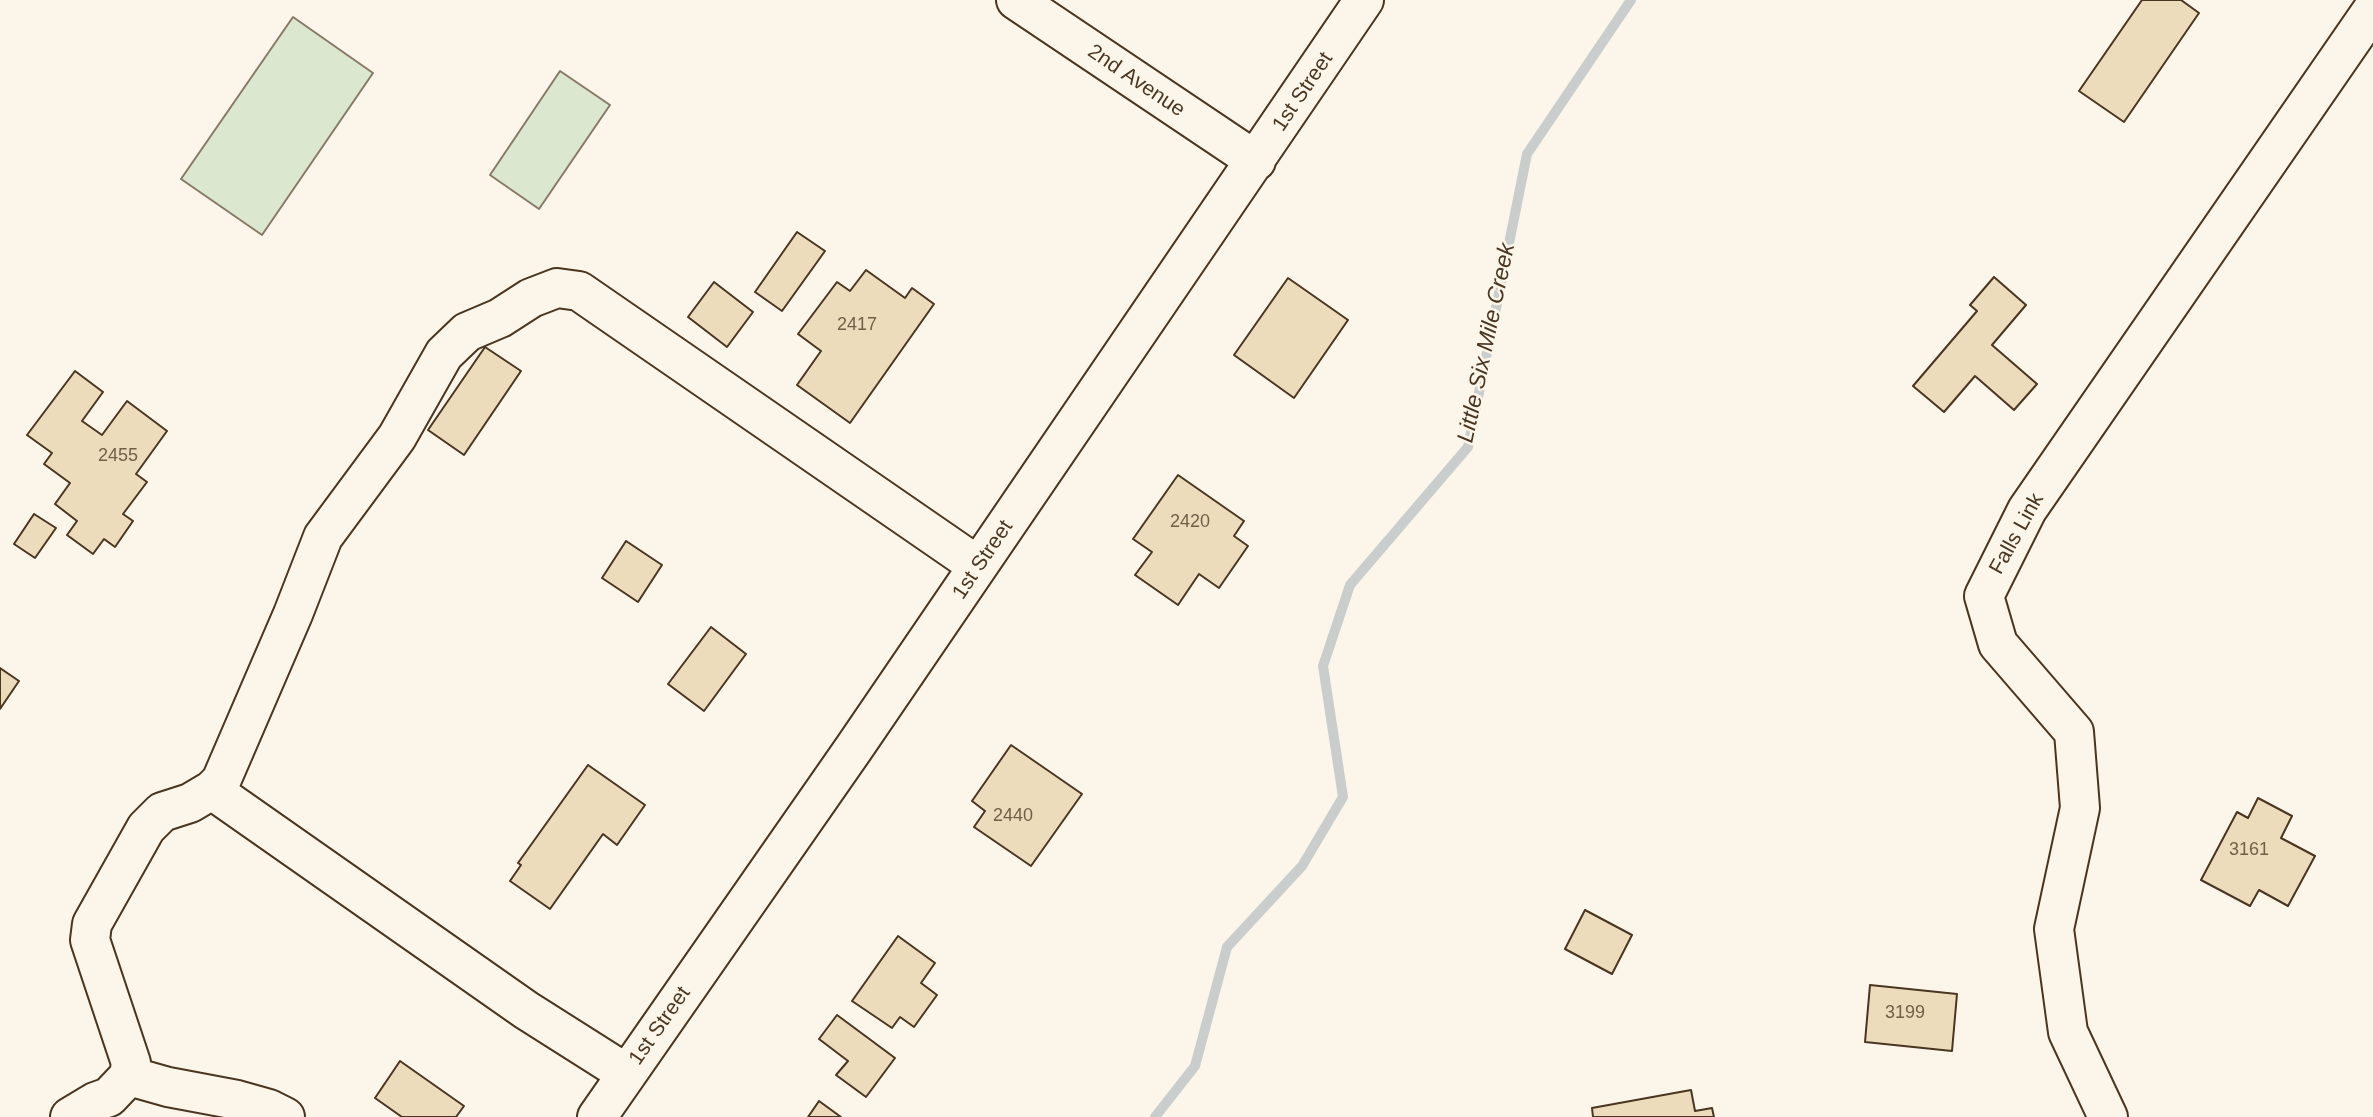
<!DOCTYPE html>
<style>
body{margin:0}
canvas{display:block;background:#fbf6e9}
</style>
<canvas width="2373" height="1117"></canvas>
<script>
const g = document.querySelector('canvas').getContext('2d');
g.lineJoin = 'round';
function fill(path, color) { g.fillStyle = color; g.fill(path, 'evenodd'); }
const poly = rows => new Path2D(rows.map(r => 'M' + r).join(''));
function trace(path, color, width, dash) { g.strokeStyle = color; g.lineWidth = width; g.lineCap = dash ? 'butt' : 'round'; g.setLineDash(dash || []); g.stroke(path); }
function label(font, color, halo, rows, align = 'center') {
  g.font = font + ' Helvetica,sans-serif'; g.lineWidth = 5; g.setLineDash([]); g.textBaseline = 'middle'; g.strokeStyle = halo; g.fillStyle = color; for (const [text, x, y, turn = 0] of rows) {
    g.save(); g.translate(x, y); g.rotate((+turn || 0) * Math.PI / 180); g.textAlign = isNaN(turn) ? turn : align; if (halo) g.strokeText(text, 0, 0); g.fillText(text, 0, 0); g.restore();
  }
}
const green = poly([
 [293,17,373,73,262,235,181,179,293,17],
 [560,71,610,105,539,209,490,175,560,71]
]);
fill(green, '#dce7d0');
trace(green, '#887966', 2);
trace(poly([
 [1155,1117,1195,1066,1227,947,1302,866,1343,797,1323,666,1350,585,1468,447,1527,154,1631,0]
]), '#c9cecd', 10);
const building = poly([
 [2142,0,2181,0,2199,13,2124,122,2079,91,2142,0],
 [797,232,825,251,782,311,755,292,797,232],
 [866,270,905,298,912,288,934,304,850,423,797,385,821,351,798,334,837,282,850,291,866,270],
 [1994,277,2026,305,1992,345,2037,384,2014,410,1975,376,1944,412,1913,386,1977,311,1970,305,1994,277],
 [1288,278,1348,320,1294,398,1234,355,1288,278],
 [714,282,753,312,727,347,688,317,714,282],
 [485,347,521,371,464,455,428,430,485,347],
 [75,371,103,392,82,421,102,435,127,401,167,431,136,474,147,482,123,514,133,521,115,547,104,539,93,554,67,535,77,521,55,504,70,483,44,464,52,453,27,435,75,371],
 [1178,475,1244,521,1234,536,1248,546,1219,588,1199,574,1178,605,1135,575,1152,552,1133,539,1178,475],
 [34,514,56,528,35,558,14,544,34,514],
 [626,541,662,565,638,602,602,578,626,541],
 [711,627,746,654,704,711,668,684,711,627],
 [0,668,19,681,0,709,0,668],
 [1011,745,1082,794,1031,866,974,827,985,811,972,801,1011,745],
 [588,765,645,805,617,845,603,834,550,909,510,881,521,865,518,863,588,765],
 [2258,798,2292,816,2281,838,2315,856,2288,906,2259,890,2250,906,2201,880,2237,812,2248,818,2258,798],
 [1585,910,1632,935,1612,974,1565,949,1585,910],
 [898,936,935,963,921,983,937,995,914,1027,900,1017,892,1028,852,1001,898,936],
 [1870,985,1957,994,1952,1051,1865,1042,1870,985],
 [837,1015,895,1058,866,1097,836,1075,848,1061,819,1039,837,1015],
 [400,1061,464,1106,456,1117,402,1117,375,1098,400,1061],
 [1691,1090,1695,1111,1712,1108,1714,1117,1593,1117,1592,1108,1691,1090],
 [819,1101,841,1117,808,1117,819,1101]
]);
fill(building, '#ecdcbc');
trace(building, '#4a3520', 2);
const minor = poly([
 [1016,0,1256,161],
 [212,790,526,1010,627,1074],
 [129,1076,168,1087,237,1100,269,1109,285,1117],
 [70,1117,95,1102,109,1097,129,1076,131,1063,90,940,92,924,146,828,162,812,190,803,212,790,221,781,293,614,323,537,397,437,444,354,467,332,500,318,531,298,557,288,579,291,978,566],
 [597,1117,854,748,1364,0],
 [2108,1117,2068,1032,2054,929,2080,808,2074,732,1998,644,1984,596,2027,510,2373,9]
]);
trace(minor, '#4a3520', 42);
trace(minor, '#fbf6e9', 38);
label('18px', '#725f47', null, [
 ["2417",857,325],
 ["2455",118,456],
 ["2420",1190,522],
 ["2440",1013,816],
 ["3161",2249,850],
 ["3199",1905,1013]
]);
label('21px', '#4a3520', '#fbf6e9', [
 ["2nd Avenue",1136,81,34],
 ["1st Street",1303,92,-56],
 ["Falls Link",2017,534,-61],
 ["1st Street",983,560,-56],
 ["1st Street",660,1026,-55]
]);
label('italic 23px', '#4a3520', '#fbf6e9', [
 ["Little Six Mile Creek",1487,343,-78]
]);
</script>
